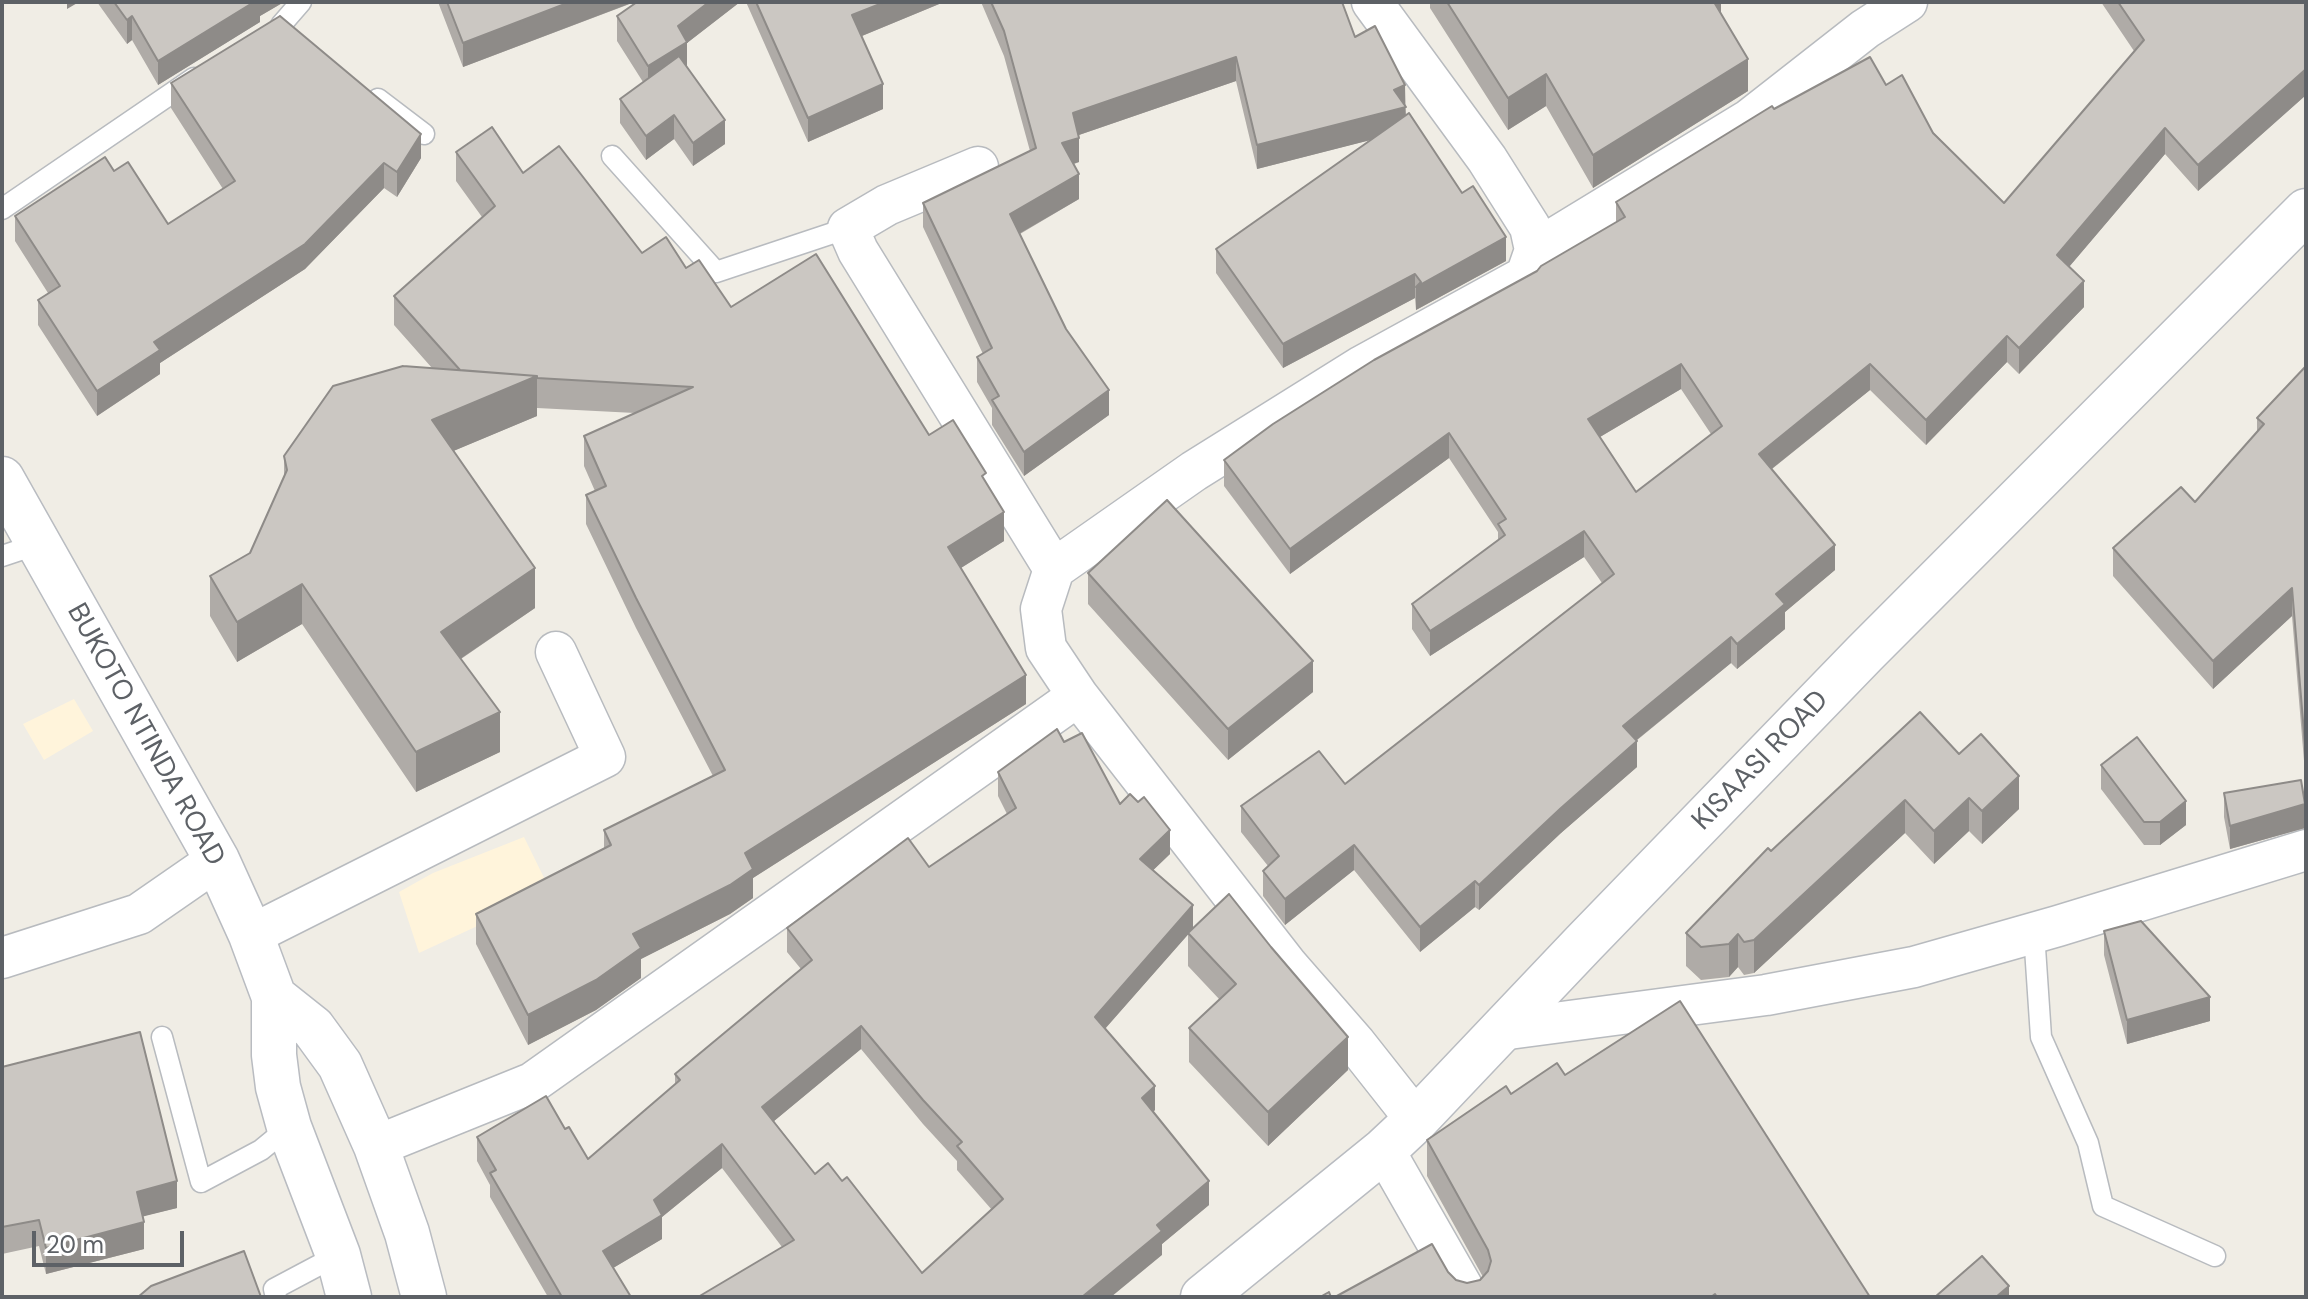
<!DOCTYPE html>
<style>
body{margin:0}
#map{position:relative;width:2308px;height:1299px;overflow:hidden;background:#f0ede5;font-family:"DM Sans",sans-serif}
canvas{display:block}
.frame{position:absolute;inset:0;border:4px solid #5d6166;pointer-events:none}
.scale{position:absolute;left:32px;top:1231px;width:152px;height:36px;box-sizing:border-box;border:4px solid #5d6166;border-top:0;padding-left:10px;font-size:24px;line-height:28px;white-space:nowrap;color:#5d6166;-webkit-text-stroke:6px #fff;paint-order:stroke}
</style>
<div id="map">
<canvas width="2308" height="1299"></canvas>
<div class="frame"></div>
<div class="scale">20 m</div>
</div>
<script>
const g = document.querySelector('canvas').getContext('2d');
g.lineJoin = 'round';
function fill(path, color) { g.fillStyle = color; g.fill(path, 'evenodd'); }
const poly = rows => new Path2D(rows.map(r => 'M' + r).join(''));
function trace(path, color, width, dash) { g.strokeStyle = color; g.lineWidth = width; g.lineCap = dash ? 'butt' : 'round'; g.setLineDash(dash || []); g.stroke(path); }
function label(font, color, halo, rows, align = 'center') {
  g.font = font + ' "DM Sans",sans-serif'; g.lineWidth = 6; g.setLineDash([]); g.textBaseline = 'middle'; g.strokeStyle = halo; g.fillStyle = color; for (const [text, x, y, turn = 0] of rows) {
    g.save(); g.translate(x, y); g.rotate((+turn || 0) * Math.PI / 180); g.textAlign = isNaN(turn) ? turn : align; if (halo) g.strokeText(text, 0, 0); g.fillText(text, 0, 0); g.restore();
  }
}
fill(poly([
 [74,699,93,731,44,760,23,724],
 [524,837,551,892,419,953,399,892,433,873]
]), '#fff4db');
const service = poly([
 [281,25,301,2],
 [378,99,424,134],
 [612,156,716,272,848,228],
 [2,209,194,78],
 [2,556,38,544],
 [2034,933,2041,1037,2088,1143,2103,1206,2215,1256],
 [162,1037,201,1182,261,1150,289,1127],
 [276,1297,274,1289,338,1255]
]);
const minor = poly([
 [978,167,887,205,848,228,858,251,1054,569],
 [1535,250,1750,119,1865,29,1907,2],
 [1078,696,1046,648,1041,609,1054,569,1194,471,1362,366,1526,276,1535,250,1530,227,1487,159,1372,2],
 [251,935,605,757,556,652],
 [2,958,139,914,217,860],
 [1501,1030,1766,995,1914,967,2058,926,2306,850],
 [376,1146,532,1083,1078,696,1288,966,1356,1044,1416,1120],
 [1384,1150,1468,1297]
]);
const secondary = poly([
 [2,479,217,860,251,935,274,997,274,1055,278,1087,289,1127,338,1255,349,1297],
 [274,997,313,1028,340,1065,376,1146,407,1233,424,1297],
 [1203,1297,1384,1150,1416,1120,1584,943,1865,653,2306,211]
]);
trace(service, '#b8bbbf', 23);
trace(minor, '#b8bbbf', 43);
trace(secondary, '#b9bcc1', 47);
trace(service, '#fff', 20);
trace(minor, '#fff', 40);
trace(secondary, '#fff', 44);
fill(poly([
 [97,2,284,2,260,16,260,22,158,85,132,40,127,44],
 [438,2,635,2,463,67],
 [637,2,740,2,687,43,687,66,725,144,693,166,674,139,646,160,620,123,620,99,643,82,617,41,617,16],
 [746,2,944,2,862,36,883,109,808,142],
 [981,2,1342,2,1355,37,1405,106,1406,115,1506,261,1416,310,1415,298,1283,368,1216,273,1216,249,1370,140,1257,169,1236,81,1079,135,1079,162,1074,164,1079,199,1020,234,1066,329,1109,415,1024,476,992,425,992,408,977,382,977,357,983,354,923,227,923,203,1030,151,1004,56],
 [1430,2,1721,2,1721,13,1748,91,1593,188,1546,106,1508,130,1430,8],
 [2101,2,2306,2,2306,95,2198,191,2165,154,2069,267,2084,307,2019,374,2007,362,1926,445,1870,390,1772,469,1835,570,1785,612,1785,629,1737,669,1731,663,1636,741,1637,767,1561,833,1479,910,1475,907,1420,952,1354,870,1285,925,1263,896,1263,871,1268,866,1241,832,1241,806,1345,784,1602,583,1584,557,1430,656,1412,629,1412,604,1498,541,1498,532,1449,458,1290,574,1224,486,1224,460,1616,223,1616,202,1774,109,1886,85,2004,203,2134,51],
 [1681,389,1711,434,1636,492,1600,437],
 [171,83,421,158,397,197,384,188,305,269,160,363,160,374,97,416,38,325,38,300,48,293,15,241,15,216,114,171,168,224,223,189,171,108],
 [456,152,523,173,642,253,686,268,731,307,929,435,986,483,1004,541,961,568,1026,704,753,878,753,898,730,914,641,959,641,978,596,1010,528,1045,476,944,476,914,604,848,604,830,713,776,636,628,586,524,586,495,595,491,584,466,584,436,635,413,537,408,537,416,453,451,535,608,461,659,500,752,416,792,302,624,237,662,210,616,210,576,250,553,284,477,284,456,432,368,394,325,394,296,482,217,456,181],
 [2306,366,2306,785,2292,616,2213,689,2113,576,2113,548,2195,502,2257,432,2257,418],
 [1088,573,1313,692,1228,760,1088,604],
 [1064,742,1120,804,1170,854,1153,870,1193,928,1348,1070,1268,1146,1189,1062,1189,1028,1220,1000,1188,966,1188,934,1105,1029,1155,1110,1153,1112,1209,1205,1162,1244,1162,1255,698,1297,782,1247,722,1168,662,1217,662,1239,613,1268,631,1297,548,1297,490,1197,490,1185,477,1161,477,1137,565,1129,588,1159,675,1084,675,1074,801,969,787,952,787,928,929,867,1007,814,998,796,998,772],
 [861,1049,923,1124,957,1161,957,1170,992,1210,922,1273,842,1181,815,1174,774,1121],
 [1959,754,2019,809,1982,844,1969,831,1934,864,1905,833,1754,973,1744,975,1738,967,1729,977,1701,980,1686,966,1686,933,1771,851],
 [2101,765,2186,825,2160,845,2144,845,2101,789],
 [2224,793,2305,828,2230,849,2224,817],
 [2104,931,2210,1021,2127,1044,2104,955],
 [2,1067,177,1208,143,1216,144,1249,46,1274,39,1246,2,1254],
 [1565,1075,1870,1297,1335,1297,1448,1272,1456,1280,1467,1283,1480,1280,1483,1277,1427,1176,1427,1140,1511,1094]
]), '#afaba7');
fill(poly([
 [67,2,79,2,67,9],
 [254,2,284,2,260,16,260,22,158,85,158,61],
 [570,2,634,2,463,67,463,43],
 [709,2,740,2,687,43,687,66,648,91,648,66,678,26],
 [885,2,944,2,852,40,852,15],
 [1714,2,1721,2,1721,30],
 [132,16,132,40,127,44,127,20],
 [1236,57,1236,81,1073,137,1073,113],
 [1748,59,1748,91,1593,188,1593,155],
 [2306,69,2306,95,2198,191,2198,165],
 [1546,74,1546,106,1508,130,1508,98],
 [883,84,883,109,808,142,808,118],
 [1405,85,1406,131,1257,169,1257,145],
 [674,115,674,139,646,160,646,136],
 [725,120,725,144,693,166,693,143],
 [2165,128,2165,154,2057,281,2057,255],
 [421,134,421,158,397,197,397,172],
 [1079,138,1079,162,1062,167,1062,143],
 [384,163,384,188,305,269,160,363,160,374,97,416,97,391,154,342],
 [1079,174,1079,199,1010,239,1010,214],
 [1506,237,1506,261,1416,310,1416,287],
 [1415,274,1415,298,1283,368,1283,344],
 [2084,281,2084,307,2019,374,2019,348],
 [2007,336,2007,362,1926,445,1926,420],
 [1681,364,1681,389,1588,444,1588,419],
 [1870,364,1870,390,1759,479,1759,454],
 [537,376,537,416,432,460,432,420],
 [1109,390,1109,415,1024,476,1024,452],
 [1449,433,1449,458,1290,574,1290,549],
 [1004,512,1004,541,948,576,948,547],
 [1584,531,1584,557,1430,656,1430,631],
 [1835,545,1835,570,1785,612,1785,629,1737,669,1737,644,1776,594],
 [535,568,535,608,441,672,441,632],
 [302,584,302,624,237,662,237,622],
 [2292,588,2292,616,2213,689,2213,661],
 [1731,637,1731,663,1623,751,1623,726],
 [1313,661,1313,692,1228,760,1228,729],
 [1026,675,1026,704,753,878,753,898,730,914,641,959,641,978,596,1010,528,1045,528,1015,633,934,745,853],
 [500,712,500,752,416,792,416,752],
 [1637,741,1637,767,1561,833,1479,910,1479,885,1561,808],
 [2019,776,2019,809,1982,844,1982,811],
 [1969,798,1969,831,1934,864,1934,831],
 [1905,800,1905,833,1754,973,1754,940],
 [2186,801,2186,825,2160,845,2160,822],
 [2305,804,2305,828,2230,849,2230,826],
 [1170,830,1170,854,1140,883,1140,859],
 [1354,845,1354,870,1285,925,1285,899],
 [1475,881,1475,907,1420,952,1420,927],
 [1193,905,1193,929,1095,1040,1095,1017],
 [1738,934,1738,967,1729,977,1729,944],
 [2210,997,2210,1021,2127,1044,2127,1020],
 [861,1026,861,1049,762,1131,762,1107],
 [1348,1037,1348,1070,1268,1146,1268,1112],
 [1155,1086,1155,1110,1142,1122,1142,1098],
 [722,1144,722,1168,662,1217,662,1239,603,1274,603,1251,654,1200],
 [177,1181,177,1208,137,1218,137,1192],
 [1209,1181,1209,1205,1162,1244,1162,1255,1111,1297,1082,1297,1157,1225],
 [144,1222,144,1249,46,1274,46,1248],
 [2009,1286,2009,1297,1996,1297]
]), '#8e8b88');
const building = poly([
 [114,2,254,2,158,61,132,16,127,20,114,2],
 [447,2,570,2,463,43,447,2],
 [637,2,709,2,678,26,687,42,648,66,617,16,637,2],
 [756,2,885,2,852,15,883,84,808,118,756,2],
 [991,2,1342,2,1355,37,1375,26,1405,85,1394,90,1406,107,1257,145,1236,57,1073,113,1079,138,1062,143,1079,174,1010,214,1066,329,1109,390,1024,452,992,400,999,396,977,357,992,348,923,203,1036,148,1004,31,991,2],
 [1447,2,1714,2,1748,59,1593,155,1546,74,1508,98,1447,2],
 [2118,2,2306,2,2306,69,2198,165,2165,128,2057,255,2084,281,2019,348,2007,336,1926,420,1870,364,1759,454,1835,545,1776,594,1785,604,1737,644,1731,637,1623,726,1637,741,1561,808,1479,885,1475,881,1420,927,1354,845,1285,899,1263,871,1279,856,1241,806,1319,751,1345,784,1614,574,1584,531,1430,631,1412,604,1505,535,1498,524,1506,519,1449,433,1290,549,1224,460,1273,424,1374,360,1537,271,1541,266,1625,217,1616,202,1772,106,1774,109,1870,57,1886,85,1902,75,1933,133,2004,203,2144,40,2118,2],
 [1681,364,1722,426,1636,492,1588,419,1681,364],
 [280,16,421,134,397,172,384,163,305,244,154,342,160,350,97,391,38,300,60,286,15,216,105,157,114,171,128,162,168,224,235,181,171,83,280,16],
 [679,56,725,120,693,143,674,115,646,136,620,99,679,56],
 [1409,113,1462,193,1473,186,1506,237,1416,287,1421,282,1415,274,1283,344,1216,249,1409,113],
 [492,127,523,173,559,146,642,253,666,237,686,268,699,260,731,307,816,254,929,435,953,420,986,473,982,476,1004,512,948,547,1026,675,745,853,753,869,730,885,633,934,641,948,596,980,528,1015,476,914,611,845,604,830,725,770,636,598,586,495,606,486,584,436,693,387,537,378,537,376,460,370,394,296,495,206,456,152,492,127],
 [403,366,537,376,432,420,535,568,441,632,500,712,416,752,302,584,237,622,210,576,250,553,287,470,284,456,333,386,403,366],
 [2306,366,2306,757,2292,588,2213,661,2113,548,2181,487,2195,502,2264,424,2257,418,2306,366],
 [1167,500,1313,661,1228,729,1088,573,1167,500],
 [1920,712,1959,754,1981,734,2019,776,1982,811,1969,798,1934,831,1905,800,1754,940,1744,942,1738,934,1729,944,1701,947,1686,933,1768,848,1771,851,1920,712],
 [1057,729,1064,742,1082,733,1120,804,1130,794,1138,802,1144,797,1170,830,1140,859,1193,905,1095,1017,1155,1086,1142,1098,1209,1181,1157,1225,1162,1231,1082,1297,698,1297,794,1240,722,1144,654,1200,662,1215,603,1251,631,1297,562,1297,490,1173,496,1170,477,1137,546,1096,565,1129,569,1127,588,1159,680,1080,675,1074,812,960,787,928,908,838,929,867,1016,808,998,772,1057,729],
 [861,1026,923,1100,962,1142,957,1146,1003,1199,922,1273,847,1177,842,1181,828,1163,815,1174,762,1107,861,1026],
 [2137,737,2186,801,2160,822,2144,822,2101,765,2137,737],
 [2301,780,2305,804,2230,826,2224,793,2301,780],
 [1229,894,1271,947,1348,1037,1268,1112,1189,1028,1236,984,1188,933,1229,894],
 [2141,921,2210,997,2127,1020,2104,931,2141,921],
 [1680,1001,1870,1297,1717,1297,1715,1294,1711,1297,1335,1297,1432,1244,1448,1272,1456,1280,1467,1283,1480,1280,1488,1271,1491,1261,1488,1250,1427,1140,1506,1086,1511,1094,1557,1063,1565,1075,1680,1001],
 [140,1032,177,1181,137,1192,144,1222,46,1248,39,1220,2,1227,2,1067,140,1032],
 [244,1251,261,1297,138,1297,151,1286,244,1251],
 [1982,1256,2009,1286,1996,1297,1935,1297,1982,1256],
 [1329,1292,1331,1297,1320,1297,1329,1292]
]);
fill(building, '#cbc7c2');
trace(building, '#8e8b88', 2);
label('28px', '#5d6166', '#fff', [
 ["BUKOTO NTINDA ROAD",145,735,61],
 ["KISAASI ROAD",1761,761,-46]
]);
</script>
